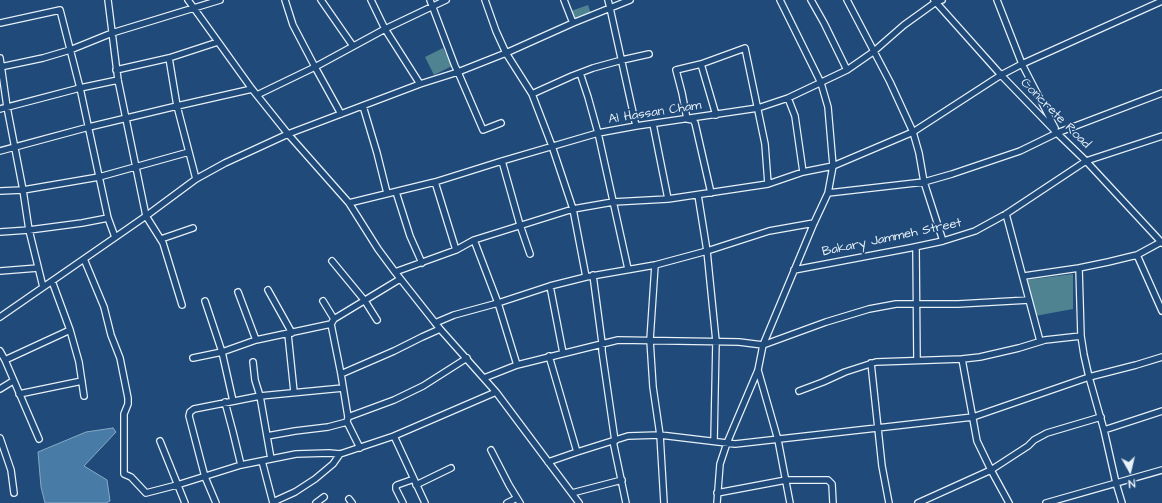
<!DOCTYPE html>
<style>
body{margin:0}
#map{position:relative;width:1162px;height:503px;overflow:hidden;background:#1f4a7a;font-family:"Architects Daughter",sans-serif}
canvas{display:block}
.north{position:absolute;left:1110px;top:451px;width:40px;height:40px;-webkit-text-stroke:3px #1f4a7a;paint-order:stroke;rotate:172deg;font-size:11px;font-weight:700;line-height:16px;text-align:center;color:#e8f1f8}
.north::after{content:'';display:block;margin:auto;width:14px;height:18px;background:#e8f1f8;clip-path:polygon(50% 0,100% 100%,50% 72%,0 100%)}
</style>
<div id="map">
<canvas width="1162" height="503"></canvas>
<div class="north">N</div>
</div>
<script>
const g = document.querySelector('canvas').getContext('2d');
g.lineJoin = 'round';
function fill(path, color) { g.fillStyle = color; g.fill(path, 'evenodd'); }
const poly = rows => new Path2D(rows.map(r => 'M' + r).join(''));
function trace(path, color, width, dash) { g.strokeStyle = color; g.lineWidth = width; g.lineCap = dash ? 'butt' : 'round'; g.setLineDash(dash || []); g.stroke(path); }
function label(font, color, halo, rows, align = 'center') {
  g.font = font + ' "Architects Daughter",sans-serif'; g.lineWidth = 3.5; g.setLineDash([]); g.textBaseline = 'middle'; g.strokeStyle = halo; g.fillStyle = color; for (const [text, x, y, turn = 0] of rows) {
    g.save(); g.translate(x, y); g.rotate((+turn || 0) * Math.PI / 180); g.textAlign = isNaN(turn) ? turn : align; if (halo) g.strokeText(text, 0, 0); g.fillText(text, 0, 0); g.restore();
  }
}
fill(poly([
 [588,5,591,14,574,19,571,11],
 [443,48,452,66,434,75,425,57],
 [1073,274,1073,309,1035,316,1026,280]
]), '#4f8391');
const water = poly([
 [113,428,116,432,84,466,107,480,110,501,106,503,45,503,41,487,38,452,86,432,113,428]
]);
fill(water, '#487ba5');
trace(water, '#88aac6', 1);
const minor = poly([
 [108,0,118,80,146,216,163,243,182,305],
 [188,0,252,89,288,134,349,203,378,249,395,272,440,329,496,392,579,503],
 [285,0,293,25,315,67,341,114],
 [321,0,353,46],
 [371,0,385,29,420,84],
 [430,0,455,66,458,72,483,130,501,123],
 [485,0,496,31,506,53,532,94,552,146,573,209,586,277],
 [564,0,573,23],
 [608,0,610,8,636,126],
 [811,0,824,23,847,70],
 [847,0,890,82,913,132,919,153,924,182,943,241],
 [934,0,1001,75,1057,133,1086,161,1162,243],
 [997,0,1022,64,1055,128],
 [0,23,60,10,80,88,108,218,115,237],
 [0,58,7,107,23,190,29,230,43,287],
 [169,58,177,106,196,179],
 [701,64,716,115],
 [0,67,43,58,70,50,112,33,220,0],
 [116,70,169,58,218,42],
 [580,73,588,97,598,133,628,269],
 [532,94,572,76,593,68,622,60,649,54],
 [257,95,315,67,385,29,446,0],
 [788,98,795,116,803,172],
 [363,106,377,153,387,193],
 [0,109,80,88,118,80],
 [653,124,668,199],
 [0,151,89,127,177,106,252,89],
 [502,161,520,225,530,254],
 [435,182,456,250],
 [0,191,23,190,99,177,189,152],
 [396,192,410,236,422,263],
 [711,193,695,123,693,120,687,119,682,93,676,70,701,64,745,48,765,144,768,184],
 [828,193,924,182,952,174,1020,151,1057,133,1162,93],
 [698,195,707,251,716,341,714,441],
 [349,203,435,182,502,161,598,133,636,126,758,108,788,98,847,70,873,52,904,25,936,2,942,0],
 [1006,214,1040,341],
 [0,232,29,230,82,223,108,218],
 [161,239,193,228],
 [474,240,498,303,517,365],
 [916,247,917,360],
 [1137,255,1162,311],
 [84,259,104,307,111,335,120,358,128,398,128,404,124,414,124,474,131,477,146,493,177,485,241,465,296,454,329,453,340,454,394,436,496,392],
 [332,261,365,301,377,320],
 [655,265,650,340,653,387,660,435,664,503],
 [1079,268,1081,336,1084,355,1089,377,1104,430,1116,483,1122,503],
 [794,270,910,248,943,241,975,231,1006,214,1086,161,1162,136],
 [0,271,38,268],
 [395,272,456,250,474,240,573,209,613,202,668,199,768,184,803,172,833,166,913,132,1001,75,1022,64,1162,1],
 [593,275,602,343,602,351,615,441],
 [1024,276,1079,268,1108,262,1137,255,1161,242],
 [52,281,70,330,79,362,84,396],
 [550,286,563,353],
 [268,290,292,333],
 [238,292,256,340],
 [205,301,222,352,233,401],
 [323,301,334,319],
 [0,317,146,216,196,179,225,163,288,134,420,84,458,72,506,53,573,23,630,0],
 [435,323,454,315,498,303,550,286,586,277,655,265,707,251,769,231,814,223],
 [331,324,341,374,348,417,347,422,360,448],
 [288,334,294,392],
 [0,351,5,360,39,439],
 [549,356,577,452],
 [193,358,222,352,256,340,331,324,334,319,400,279],
 [962,359,977,441,991,470,1009,503],
 [5,360,70,330],
 [253,362,255,380,260,396,271,459],
 [871,363,882,466,889,503],
 [758,370,778,440,790,503],
 [341,374,394,351,422,337,440,329],
 [484,378,517,365,618,340,739,342,763,345,826,322,869,309,896,304,958,304,1029,300],
 [0,389,13,381],
 [799,391,823,382,845,372,876,362,962,359,980,357,1019,348,1045,340,1081,336],
 [19,394,82,381],
 [225,402,233,432,241,465],
 [348,417,394,400,423,386,467,358],
 [1104,430,1162,411],
 [267,436,295,431,328,427,347,422],
 [394,436,425,503],
 [0,438,11,470,14,493],
 [160,441,185,503],
 [613,441,626,503],
 [491,450,509,485,520,503],
 [262,461,273,503],
 [548,462,577,452,628,436,660,435,735,444,877,428,973,417,1089,377,1136,365,1162,357],
 [416,485,451,468],
 [572,493,622,480],
 [717,493,786,480,828,480,832,484,833,503],
 [349,499,352,503],
 [273,502,295,492,315,479,333,464,340,454],
 [216,503,205,477,189,416,190,412,194,409,260,396,343,388],
 [316,503,324,497],
 [403,503,396,489,396,486,397,485,414,479],
 [507,503,517,498],
 [717,503,720,464,727,443,758,370,763,345,814,223,828,193,833,166,828,107,821,83,780,0],
 [918,503,991,470,1028,446,1034,440,1047,433,1101,417],
 [1046,503,1162,470]
]);
trace(minor, '#e8f1f8', 8);
trace(minor, '#1f4a7a', 5.5);
label('13px', '#e8f1f8', '#1f4a7a', [
 ["Al Hassan Cham",655,113,-9],
 ["Concrete Road",1055,114,45],
 ["Bakary Jammeh Street",892,238,-12]
]);
</script>
